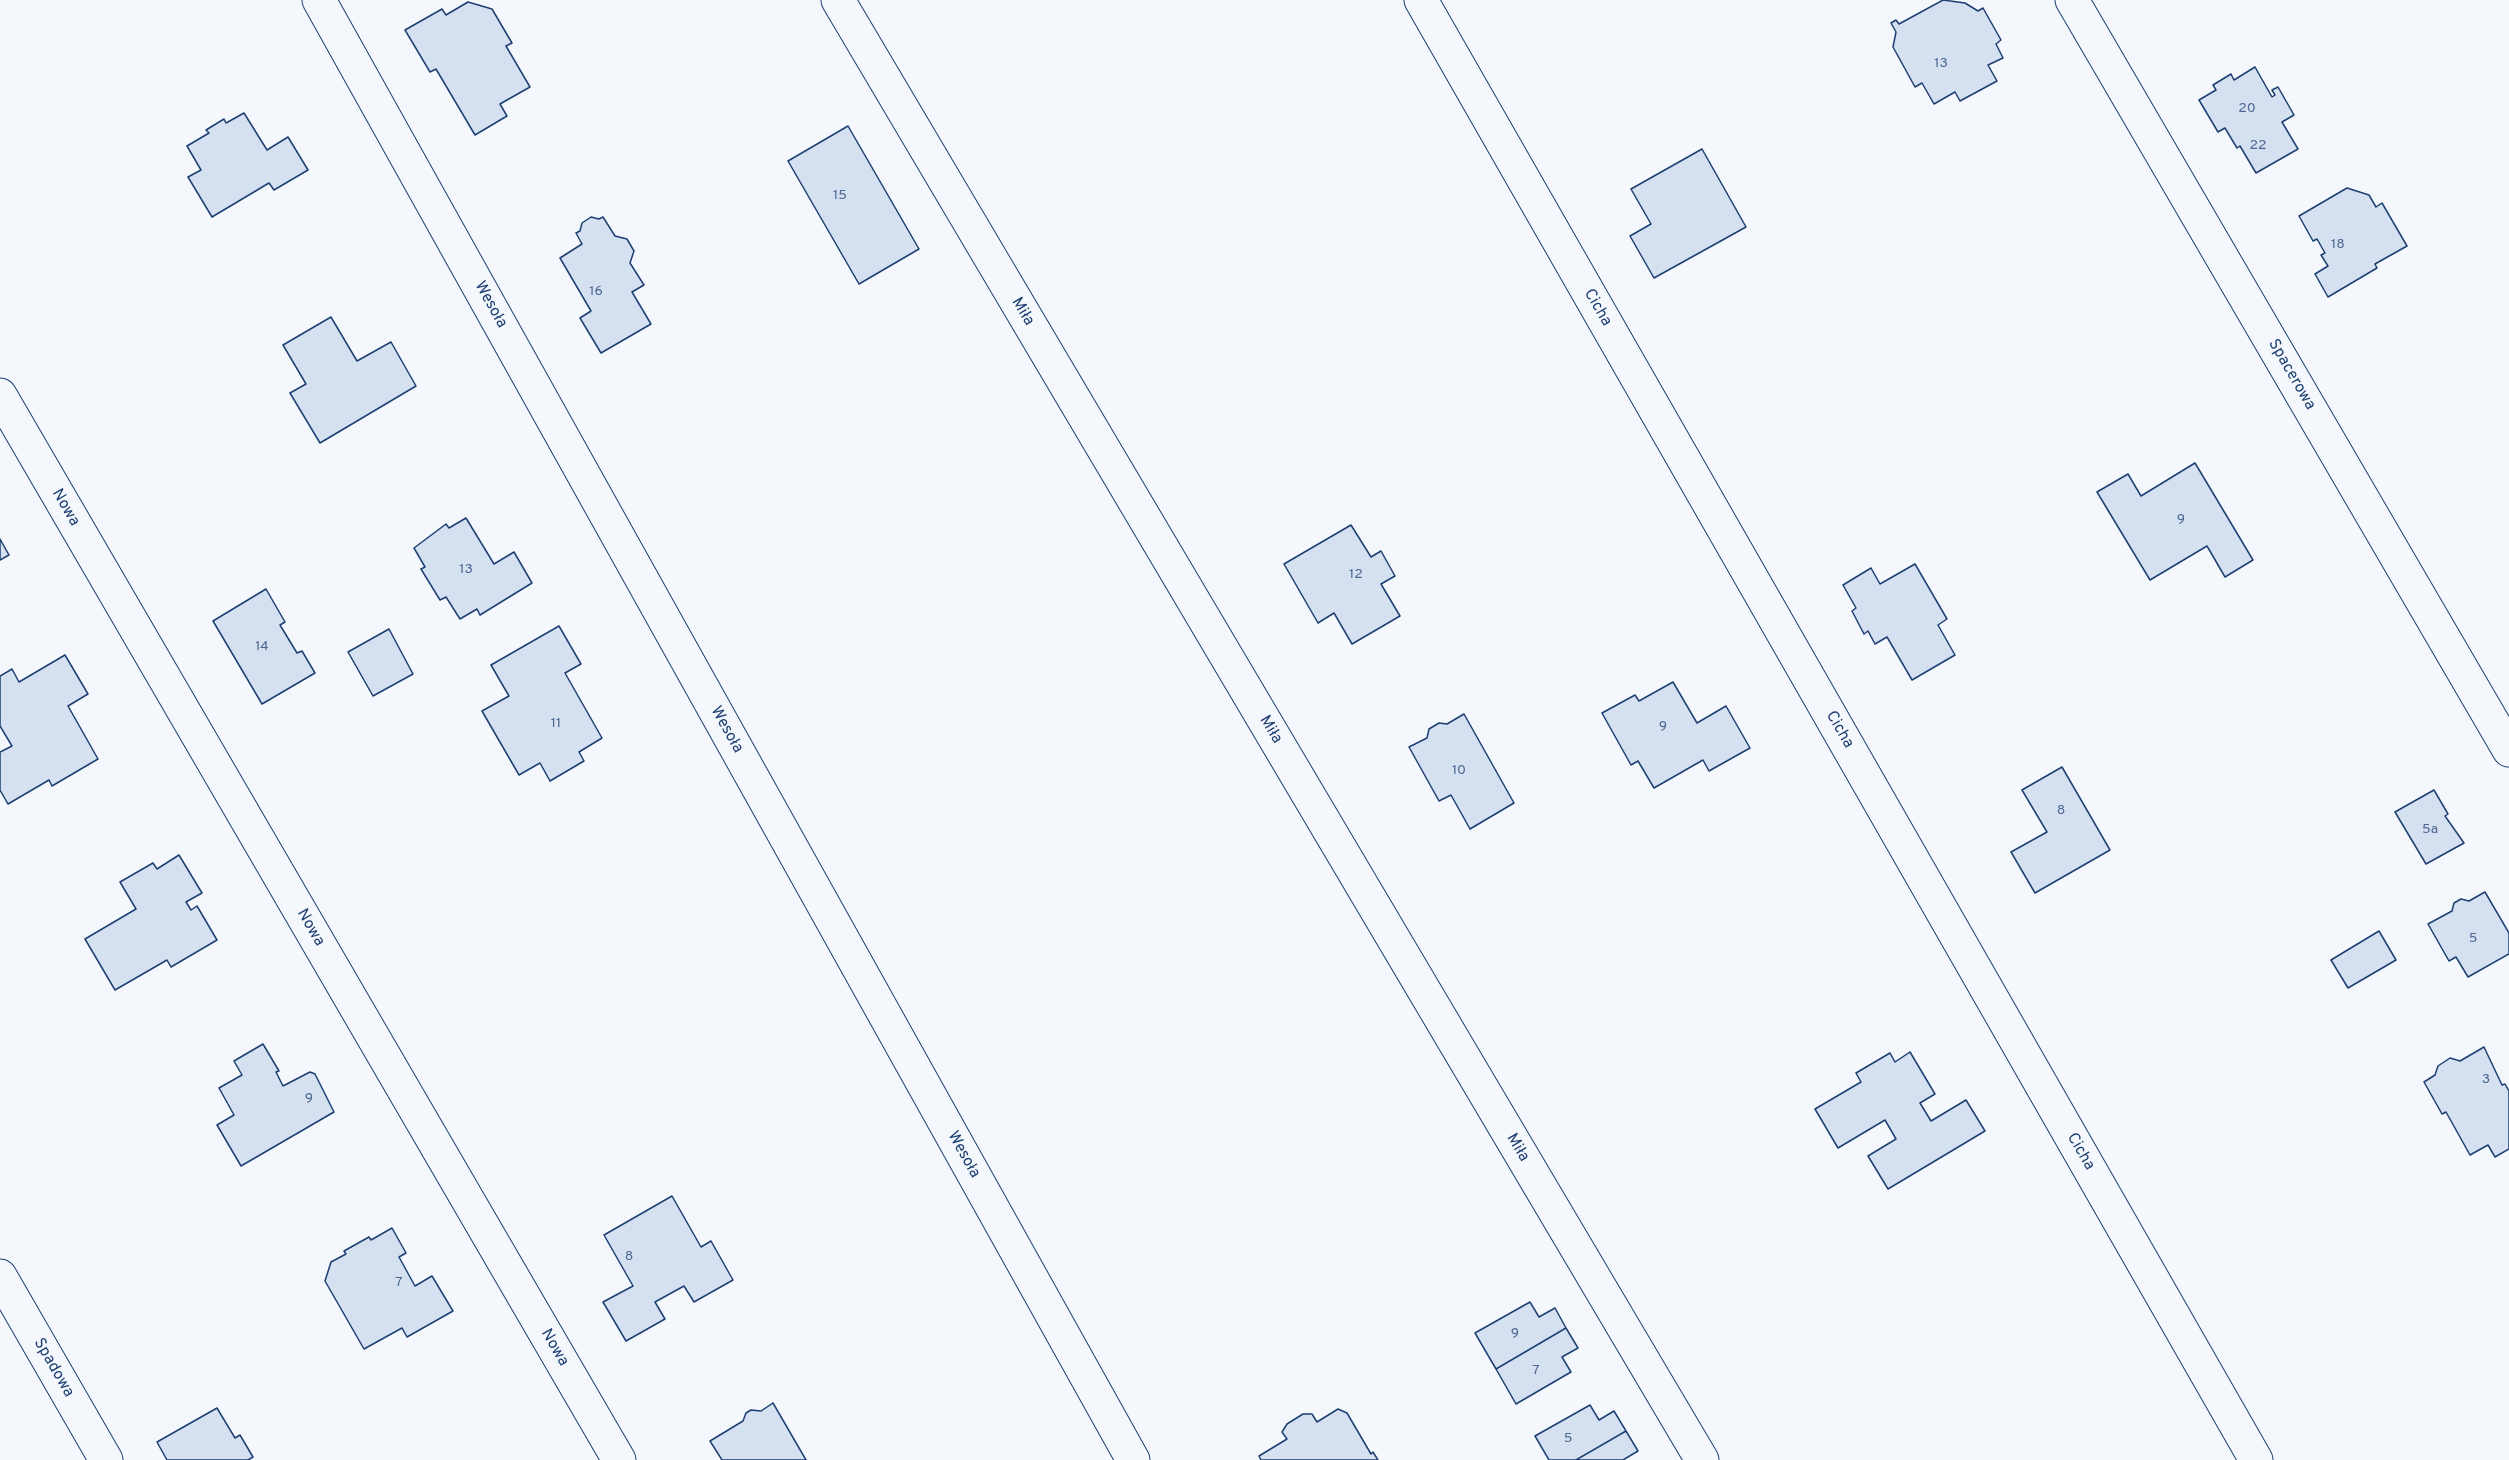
<!DOCTYPE html>
<meta charset="utf-8">
<style>
body{margin:0}
canvas{display:block;background:#f4f7fb}
</style>
<canvas width="2509" height="1460"></canvas>
<script>
const g = document.querySelector('canvas').getContext('2d');
g.lineJoin = 'round';
function fill(path, color) { g.fillStyle = color; g.fill(path, 'evenodd'); }
const poly = rows => new Path2D(rows.map(r => 'M' + r).join(''));
function trace(path, color, width, dash) { g.strokeStyle = color; g.lineWidth = width; g.lineCap = dash ? 'butt' : 'round'; g.setLineDash(dash || []); g.stroke(path); }
function label(font, color, halo, rows, align = 'center') {
  g.font = font + ' Overpass,sans-serif'; g.lineWidth = 4.5; g.setLineDash([]); g.textBaseline = 'middle'; g.strokeStyle = halo; g.fillStyle = color; for (const [text, x, y, turn = 0] of rows) {
    g.save(); g.translate(x, y); g.rotate((+turn || 0) * Math.PI / 180); g.textAlign = isNaN(turn) ? turn : align; if (halo) g.strokeText(text, 0, 0); g.fillText(text, 0, 0); g.restore();
  }
}
const building = poly([
 [1943,0,1965,3,1978,11,1983,8,2001,40,1996,44,2003,58,1988,65,1997,81,1960,101,1955,92,1934,104,1922,83,1915,87,1893,47,1896,32,1891,23,1896,20,1899,24,1943,0],
 [468,2,492,9,512,43,506,46,530,87,500,104,507,116,475,135,436,69,430,72,405,30,442,9,446,15,468,2],
 [2255,67,2272,97,2275,95,2272,90,2278,87,2294,115,2282,122,2298,149,2256,173,2240,146,2237,148,2225,128,2218,132,2199,100,2216,90,2213,85,2231,74,2234,80,2255,67],
 [244,113,267,150,288,137,308,170,274,190,269,183,212,217,188,177,201,170,187,146,209,133,206,130,224,119,226,123,244,113],
 [848,126,919,249,859,284,788,161,848,126],
 [1702,149,1746,227,1654,278,1630,236,1651,224,1631,189,1702,149],
 [2347,188,2369,195,2376,207,2382,203,2407,246,2375,264,2377,268,2328,297,2315,274,2328,266,2321,255,2325,253,2317,239,2313,241,2299,216,2347,188],
 [591,217,599,219,603,217,615,236,627,239,634,251,630,263,644,285,632,292,651,324,601,353,580,318,591,311,560,258,582,244,576,233,580,231,582,223,591,217],
 [331,317,357,361,391,342,416,386,320,443,290,393,306,384,283,345,331,317],
 [2195,463,2253,560,2225,577,2207,546,2150,580,2097,492,2128,474,2141,496,2195,463],
 [466,518,494,564,514,552,532,583,480,615,477,609,460,619,446,597,440,600,421,569,425,567,414,548,446,524,449,528,466,518],
 [1351,525,1371,557,1381,551,1395,576,1381,584,1400,616,1352,644,1334,613,1318,623,1284,564,1351,525],
 [0,539,9,555,0,560,0,539],
 [1915,564,1947,619,1938,625,1955,655,1912,680,1887,637,1875,644,1868,631,1864,634,1852,611,1856,608,1843,585,1871,568,1880,584,1915,564],
 [266,589,285,622,280,625,297,653,302,651,315,673,262,704,213,621,266,589],
 [559,626,581,664,565,673,602,738,579,752,584,761,550,781,540,763,519,775,482,711,509,696,491,665,559,626],
 [389,629,413,674,373,696,348,652,389,629],
 [65,655,88,694,68,706,98,759,52,786,49,780,8,804,0,790,0,752,12,746,0,726,0,676,12,669,19,682,65,655],
 [1673,682,1697,723,1726,706,1750,748,1709,771,1703,760,1654,788,1638,761,1631,765,1602,713,1635,695,1639,701,1673,682],
 [1464,714,1514,803,1470,829,1451,795,1439,801,1409,747,1427,738,1429,729,1439,723,1447,724,1464,714],
 [2062,767,2110,850,2035,893,2011,852,2047,832,2022,790,2062,767],
 [2434,790,2448,814,2445,816,2464,843,2426,864,2395,812,2434,790],
 [179,855,202,893,186,902,191,910,197,906,217,940,171,967,167,960,115,990,85,939,136,909,120,882,153,863,157,869,179,855],
 [2485,892,2509,933,2509,954,2468,977,2456,957,2449,961,2428,924,2452,911,2454,903,2461,899,2469,901,2485,892],
 [2379,931,2396,960,2348,988,2331,960,2379,931],
 [263,1044,279,1071,276,1072,283,1086,310,1072,315,1074,334,1112,241,1166,217,1125,234,1115,219,1088,242,1075,234,1061,263,1044],
 [2484,1047,2502,1085,2505,1084,2509,1091,2509,1149,2495,1157,2488,1145,2470,1155,2446,1112,2442,1114,2424,1082,2435,1075,2438,1066,2450,1058,2460,1061,2484,1047],
 [1910,1052,1935,1094,1920,1103,1931,1121,1966,1100,1985,1131,1888,1189,1868,1156,1896,1139,1885,1120,1838,1148,1815,1109,1861,1082,1856,1073,1890,1053,1895,1062,1910,1052],
 [672,1196,701,1247,711,1241,733,1280,694,1302,684,1286,655,1302,665,1319,626,1341,603,1302,633,1286,604,1235,672,1196],
 [392,1228,406,1253,399,1257,415,1286,432,1276,453,1311,407,1337,402,1328,364,1349,325,1281,331,1262,346,1254,344,1251,369,1237,371,1240,392,1228],
 [1530,1302,1539,1317,1555,1308,1566,1328,1496,1369,1475,1333,1530,1302],
 [1566,1328,1578,1348,1562,1357,1571,1372,1516,1404,1496,1369,1566,1328],
 [773,1403,806,1460,722,1460,710,1441,743,1421,746,1413,751,1410,761,1411,773,1403],
 [1590,1405,1599,1420,1614,1411,1626,1431,1576,1460,1549,1460,1535,1436,1590,1405],
 [217,1408,235,1438,240,1435,253,1457,248,1460,167,1460,157,1442,217,1408],
 [1338,1409,1347,1413,1371,1454,1373,1452,1378,1460,1261,1460,1259,1456,1287,1439,1282,1432,1287,1424,1303,1414,1312,1414,1317,1422,1338,1409],
 [1626,1431,1638,1451,1623,1460,1576,1460,1626,1431]
]);
fill(building, '#d5e0f0');
trace(building, '#1d3f73', 1.5);
const minor = poly([
 [319,0,1133,1460],
 [838,0,1702,1460],
 [1421,0,2256,1460],
 [2072,0,2509,750],
 [0,395,619,1460],
 [0,1276,106,1460]
]);
trace(minor, '#1d3f73', 35);
trace(minor, '#f4f7fb', 33);
label('14px', '#4b6792', null, [
 ["13",1941,64],
 ["20",2247,109],
 ["22",2258,146],
 ["15",840,196],
 ["18",2338,245],
 ["16",596,292],
 ["9",2181,520],
 ["13",466,570],
 ["12",1356,575],
 ["14",262,647],
 ["11",556,724],
 ["9",1663,727],
 ["10",1459,771],
 ["8",2061,811],
 ["5a",2430,830],
 ["5",2473,939],
 ["3",2486,1080],
 ["9",309,1099],
 ["8",629,1257],
 ["7",399,1283],
 ["9",1515,1334],
 ["7",1536,1371],
 ["5",1568,1439]
]);
label('16px', '#1d3f73', '#f4f7fb', [
 ["Wesoła",490,305,61],
 ["Cicha",1597,308,60],
 ["Miła",1022,312,59],
 ["Spacerowa",2291,375,60],
 ["Nowa",65,508,60],
 ["Wesoła",726,730,61],
 ["Miła",1270,730,59],
 ["Cicha",1839,730,60],
 ["Nowa",310,928,60],
 ["Miła",1517,1148,59],
 ["Cicha",2080,1152,60],
 ["Wesoła",963,1155,61],
 ["Nowa",554,1348,60],
 ["Spadowa",53,1368,60]
]);
</script>
